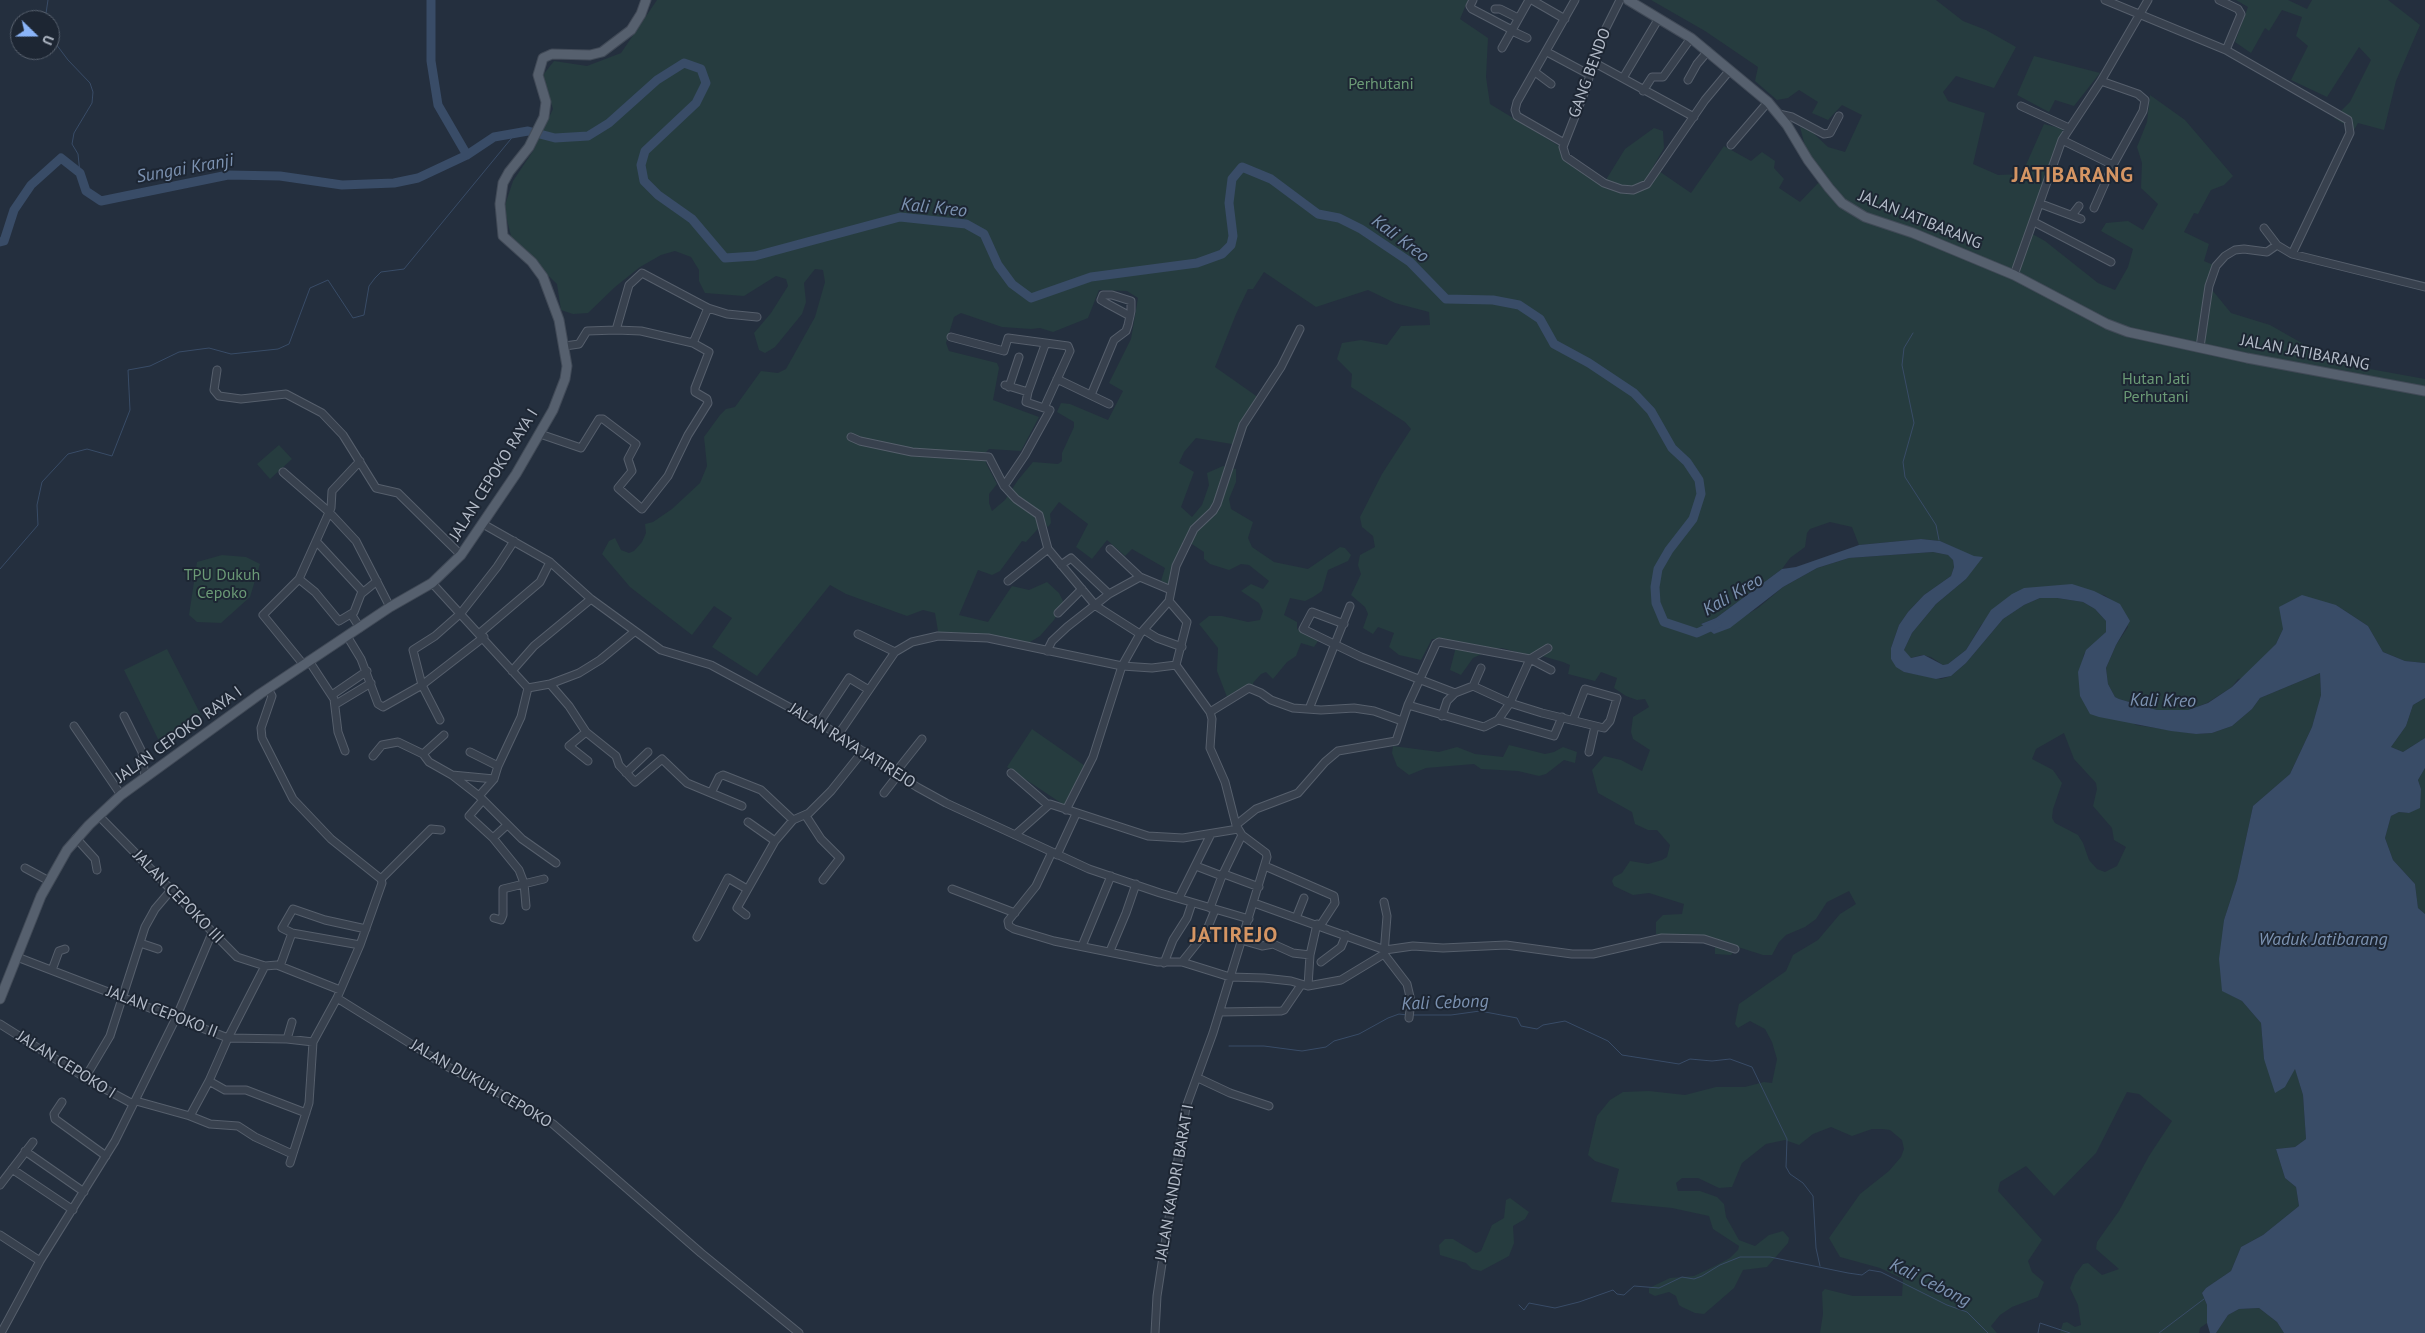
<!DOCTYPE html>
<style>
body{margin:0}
#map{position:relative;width:2425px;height:1333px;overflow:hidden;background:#242f3e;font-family:"PT Sans",sans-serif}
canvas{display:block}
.north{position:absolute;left:10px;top:10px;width:50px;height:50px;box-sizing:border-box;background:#1d2633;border:1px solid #59626f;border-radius:50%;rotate:112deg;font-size:14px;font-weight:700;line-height:20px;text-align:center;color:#b4bcc9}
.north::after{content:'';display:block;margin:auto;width:18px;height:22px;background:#8ab4f8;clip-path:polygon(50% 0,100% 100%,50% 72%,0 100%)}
</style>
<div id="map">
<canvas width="2425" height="1333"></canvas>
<div class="north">U</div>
</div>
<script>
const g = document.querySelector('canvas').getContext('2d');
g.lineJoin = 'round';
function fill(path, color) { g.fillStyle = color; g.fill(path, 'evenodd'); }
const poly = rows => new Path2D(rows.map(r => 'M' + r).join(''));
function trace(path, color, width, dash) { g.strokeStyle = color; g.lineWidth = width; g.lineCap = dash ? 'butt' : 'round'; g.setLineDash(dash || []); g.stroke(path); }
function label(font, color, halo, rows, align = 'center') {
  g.font = font + ' "PT Sans",sans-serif'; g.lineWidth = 4; g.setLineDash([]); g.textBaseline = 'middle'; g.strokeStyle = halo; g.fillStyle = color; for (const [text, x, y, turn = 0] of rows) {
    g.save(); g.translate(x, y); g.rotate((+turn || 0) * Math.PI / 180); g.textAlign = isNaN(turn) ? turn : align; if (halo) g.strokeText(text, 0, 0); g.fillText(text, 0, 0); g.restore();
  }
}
fill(poly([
 [657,0,1468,0,1460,19,1488,38,1486,77,1490,104,1559,146,1562,158,1604,183,1625,149,1654,128,1663,131,1664,148,1653,167,1691,193,1724,146,1751,161,1762,152,1775,161,1774,168,1784,179,1779,188,1800,202,1819,182,1806,150,1800,127,1812,132,1828,147,1845,152,1862,115,1842,105,1828,120,1812,113,1818,102,1799,90,1788,98,1777,100,1755,81,1758,67,1705,31,1651,0,1936,0,1963,21,1986,30,2016,47,1994,88,1956,76,1943,92,1948,101,1985,113,1973,164,1998,175,2022,174,2044,124,2063,129,2027,231,2045,241,2098,283,2115,290,2128,267,2133,249,2101,231,2106,223,2128,221,2143,230,2158,204,2141,188,2142,163,2137,147,2147,122,2150,95,2185,120,2233,176,2224,185,2211,190,2198,214,2194,213,2184,232,2209,244,2204,261,2216,266,2208,285,2231,313,2270,325,2337,363,2425,379,2425,663,2405,661,2383,652,2368,626,2336,605,2283,629,2276,644,2243,678,2238,679,2232,687,2207,703,2188,710,2157,710,2119,699,2115,697,2108,684,2106,668,2116,645,2128,627,2114,602,2104,595,2024,588,1981,625,1966,650,1948,664,1943,665,1931,657,1922,655,1911,658,1907,656,1904,650,1912,633,1936,604,1966,579,1973,557,1940,541,1921,539,1859,545,1852,527,1830,522,1810,529,1807,533,1805,547,1790,558,1782,569,1716,618,1701,624,1714,634,1758,608,1783,587,1817,568,1849,558,1933,552,1948,555,1953,560,1954,567,1951,576,1924,595,1908,612,1899,625,1891,648,1891,659,1904,672,1941,679,1951,676,1966,663,2003,619,2024,605,2040,598,2057,598,2083,602,2095,609,2106,621,2106,632,2084,654,2079,677,2136,725,2196,734,2212,733,2232,726,2252,709,2260,698,2320,673,2321,695,2312,727,2290,774,2253,806,2237,880,2224,920,2223,991,2242,1001,2261,1023,2264,1059,2285,1087,2295,1068,2303,1095,2306,1139,2295,1147,2276,1149,2285,1178,2296,1187,2299,1206,2263,1235,2241,1247,2231,1271,2206,1288,2202,1293,2207,1305,2207,1323,2200,1328,2199,1333,2060,1333,2063,1323,2067,1322,2075,1327,2081,1325,2078,1305,2070,1288,2075,1275,2083,1264,2088,1263,2102,1275,2119,1269,2096,1249,2097,1242,2119,1211,2149,1156,2172,1121,2139,1094,2127,1092,2096,1153,2054,1196,2026,1166,2000,1182,1998,1191,2042,1240,2028,1261,2032,1272,2044,1282,2038,1297,2012,1307,2000,1315,1991,1326,1997,1333,1820,1333,1823,1314,1822,1292,1825,1289,1853,1296,1902,1296,1903,1279,1880,1268,1840,1257,1829,1238,1860,1194,1889,1171,1901,1157,1904,1149,1902,1140,1890,1130,1882,1129,1872,1129,1852,1136,1831,1127,1813,1134,1799,1145,1785,1140,1766,1144,1742,1163,1732,1187,1719,1188,1698,1178,1682,1178,1676,1183,1678,1191,1700,1191,1717,1197,1724,1204,1726,1217,1739,1240,1755,1246,1769,1235,1783,1231,1789,1238,1788,1243,1767,1267,1743,1270,1734,1288,1704,1314,1695,1313,1682,1307,1679,1305,1676,1296,1669,1292,1655,1296,1649,1293,1649,1288,1670,1278,1694,1276,1713,1267,1730,1258,1738,1250,1739,1246,1713,1229,1709,1216,1672,1208,1611,1202,1619,1169,1595,1161,1588,1155,1597,1116,1610,1100,1623,1092,1649,1091,1685,1095,1716,1087,1745,1087,1764,1082,1772,1083,1777,1059,1772,1042,1765,1029,1750,1021,1738,1028,1735,1024,1739,1004,1786,971,1793,955,1818,940,1840,914,1856,904,1849,891,1827,902,1816,919,1805,927,1786,935,1779,942,1772,955,1763,955,1738,947,1731,955,1715,954,1715,941,1708,938,1656,934,1656,922,1663,915,1682,914,1684,904,1649,893,1633,895,1614,886,1612,881,1614,877,1622,873,1630,861,1648,864,1662,860,1667,857,1670,845,1657,830,1648,830,1635,824,1632,812,1598,793,1592,770,1604,756,1621,760,1642,771,1650,750,1633,739,1631,732,1633,717,1649,707,1645,699,1637,700,1626,696,1614,688,1617,678,1601,672,1595,681,1568,674,1570,665,1563,662,1542,656,1527,655,1502,648,1494,648,1473,658,1461,675,1450,670,1457,643,1446,639,1432,639,1421,660,1399,655,1389,647,1394,633,1378,627,1373,634,1363,628,1368,614,1365,607,1351,595,1361,574,1358,565,1360,555,1375,547,1373,536,1362,527,1360,517,1382,474,1411,429,1405,422,1351,387,1352,374,1337,359,1342,343,1361,340,1387,345,1401,326,1430,325,1429,312,1395,303,1368,290,1316,307,1264,272,1253,289,1248,289,1236,314,1215,367,1262,400,1238,445,1196,438,1184,452,1179,463,1194,472,1181,507,1192,517,1202,505,1209,485,1207,473,1223,466,1236,469,1236,482,1229,499,1231,509,1253,522,1248,538,1252,547,1274,562,1308,569,1340,547,1345,548,1351,555,1348,561,1328,570,1322,591,1313,597,1305,601,1290,598,1284,615,1297,622,1297,629,1318,641,1314,647,1301,643,1296,656,1287,662,1273,679,1266,672,1261,674,1253,683,1254,688,1249,686,1240,689,1227,697,1217,671,1218,648,1199,624,1209,616,1222,616,1248,622,1260,620,1263,611,1259,603,1241,591,1251,584,1263,589,1269,581,1249,565,1241,564,1229,570,1210,564,1204,559,1204,552,1184,539,1169,584,1161,581,1165,568,1132,549,1125,556,1107,540,1092,559,1076,547,1088,524,1059,502,1050,514,1051,523,1048,527,1044,522,1026,542,1022,541,1000,571,992,575,978,570,959,615,988,622,1012,586,1029,590,1047,582,1059,593,1064,603,1054,620,1040,636,1025,645,985,636,939,637,935,613,923,610,907,616,846,594,830,585,757,676,712,647,732,618,714,606,692,635,630,587,602,554,609,541,615,538,621,550,629,553,634,551,642,542,646,533,645,524,653,522,672,509,700,483,707,466,704,437,720,415,726,409,735,407,761,371,778,373,786,369,815,317,825,282,823,270,815,269,804,283,806,302,802,314,775,347,765,353,759,350,754,333,771,313,788,286,786,279,776,276,744,296,705,293,699,281,699,270,691,257,675,251,661,255,640,267,615,287,588,313,573,314,561,310,557,284,512,240,504,208,513,181,533,151,553,109,543,75,554,61,587,66,621,53],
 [1099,290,1127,291,1138,298,1131,339,1109,383,1123,391,1108,420,1070,404,1061,403,1057,412,1074,422,1074,427,1062,453,1062,461,1058,464,1033,462,1018,480,1005,500,992,511,989,503,989,494,997,484,986,463,985,453,989,449,1021,451,1039,417,993,400,999,368,997,363,949,351,946,343,954,317,961,313,1002,327,1031,329,1040,328,1053,332,1088,318],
 [2064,733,2074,759,2096,783,2097,789,2093,806,2112,828,2114,840,2126,847,2117,866,2105,872,2097,869,2089,860,2083,843,2078,835,2055,823,2052,818,2053,809,2062,783,2053,770,2032,759,2036,749],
 [2236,0,2288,0,2307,9,2312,0,2388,0,2420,25,2396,81,2384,130,2358,123,2354,130,2334,118,2350,102,2371,60,2359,47,2327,97,2291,80,2308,46,2296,36,2302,17,2282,10,2269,31,2265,28,2251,53,2235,42,2248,7],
 [2034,56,2100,73,2074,106,2055,100,2049,112,2017,95],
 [279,445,292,459,270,479,257,464],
 [222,555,246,557,260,564,250,597,221,623,197,622,189,615,197,562],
 [167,649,202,717,159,741,124,670],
 [2425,698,2425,738,2403,752,2391,747,2406,726,2413,705],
 [1032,729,1088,768,1064,805,1007,767],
 [1509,745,1545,754,1554,752,1563,747,1577,752,1575,763,1564,760,1546,774,1539,776,1518,771,1481,769,1474,764,1426,768,1409,775,1397,766,1392,753,1393,746,1439,752,1457,747,1475,754,1503,757],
 [2425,768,2425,914,2418,908,2415,884,2393,860,2385,838,2391,816,2399,812,2409,813,2421,789,2418,780],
 [1510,1198,1529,1212,1525,1219,1513,1226,1514,1243,1509,1256,1481,1271,1472,1269,1466,1263,1440,1255,1439,1245,1445,1239,1453,1239,1476,1253,1481,1251,1492,1225,1504,1218,1506,1200],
 [2259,1308,2277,1322,2284,1333,2216,1333,2228,1315,2239,1309]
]), '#263c3f');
fill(poly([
 [1921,539,1940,541,1974,556,1983,557,1966,579,1936,604,1912,633,1904,650,1911,658,1924,655,1943,665,1948,664,1966,650,1991,610,2012,594,2024,588,2072,584,2094,591,2120,604,2130,621,2116,645,2106,668,2108,684,2115,697,2119,699,2157,710,2188,710,2208,703,2232,687,2276,644,2283,629,2279,607,2302,595,2336,605,2368,626,2383,652,2405,661,2425,663,2425,698,2413,705,2406,726,2391,747,2403,752,2425,738,2425,768,2418,780,2421,789,2420,808,2409,813,2399,812,2391,816,2385,838,2393,860,2415,884,2418,908,2425,914,2425,1333,2284,1333,2277,1322,2259,1308,2239,1309,2228,1315,2216,1333,2210,1333,2207,1323,2207,1305,2202,1293,2206,1288,2231,1271,2241,1247,2263,1235,2299,1206,2296,1187,2285,1178,2276,1149,2295,1147,2306,1139,2303,1095,2295,1069,2285,1087,2275,1093,2264,1059,2261,1023,2242,1001,2222,991,2219,959,2224,920,2237,880,2253,806,2290,774,2312,727,2321,695,2320,673,2260,698,2252,709,2232,726,2212,733,2196,734,2171,731,2099,717,2090,714,2080,696,2078,672,2086,650,2106,632,2106,621,2095,609,2083,602,2057,598,2040,598,2024,605,2003,619,1966,663,1951,676,1936,679,1904,672,1896,667,1891,659,1891,648,1899,625,1908,612,1924,595,1951,576,1954,567,1953,560,1948,555,1933,552,1849,558,1817,568,1783,587,1730,628,1714,634,1701,624,1716,618,1782,569,1796,567,1859,545]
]), '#394c67');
trace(poly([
 [45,20,48,0],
 [50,36,68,60,90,83,93,92,92,103,74,133,72,144,78,154,80,173],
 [1913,333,1904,348,1902,365,1914,423,1903,462,1905,477,1936,525,1939,540],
 [0,569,38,525,37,505,42,482,68,454,87,449,112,456,130,410,128,370,150,366,179,352,209,348,231,354,278,349,289,344,310,288,328,280,353,318,364,315,369,286,375,278,381,272,404,269,515,134],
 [1413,1015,1451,1015,1480,1011,1517,1018,1521,1026,1537,1029,1543,1025,1565,1021,1608,1041,1622,1055,1679,1064,1690,1059,1712,1061,1730,1059,1752,1067,1787,1139,1786,1167,1790,1174,1803,1183,1813,1196,1816,1248,1820,1266],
 [1229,1046,1264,1046,1302,1051,1326,1047,1334,1041,1359,1034,1388,1018,1399,1014,1407,1015],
 [1519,1305,1524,1310,1529,1303,1555,1308,1579,1302,1613,1290,1617,1294,1624,1295,1634,1286,1659,1288,1682,1277,1694,1279,1702,1276,1720,1265,1740,1257,1770,1257,1848,1273,1862,1275,1869,1270,1881,1272,1947,1305,1967,1312,1988,1333],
 [2038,1333,2040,1323,2070,1333],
 [2159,1333,2204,1299]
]), '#394c67', 1);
trace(poly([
 [431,0,431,61,438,105,467,155],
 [0,242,4,241,14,210,31,185,61,158,80,173,86,191,101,201,228,175,280,176,342,185,394,183,418,178,467,155,494,137,528,131,555,138,588,136,609,123,657,80,684,63,701,69,706,83,696,103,645,151,641,165,644,181,658,195,692,219,725,258,755,256,900,217,966,224,984,234,998,265,1012,284,1031,298,1091,277,1197,263,1222,254,1231,245,1233,236,1229,203,1232,179,1242,167,1271,179,1318,214,1339,218,1361,229,1410,262,1446,299,1493,300,1519,305,1540,319,1554,344,1589,363,1634,393,1651,411,1672,448,1687,462,1699,480,1701,494,1693,519,1669,550,1658,569,1655,587,1656,603,1664,622,1697,633,1717,624]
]), '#394c67', 9);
const minor = poly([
 [1473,0,1470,6,1472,9,1512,30],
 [1532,0,1565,19],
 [1620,0,1605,30,1593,62,1587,86,1563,147,1566,157,1604,183,1621,189,1633,190,1647,184,1705,100,1730,70],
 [2105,0,2226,50,2348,120,2350,133,2292,254],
 [2219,0,2238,9,2241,14,2226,50],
 [1495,9,1500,9,1518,18],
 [1512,31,1527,38],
 [1502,48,1529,0],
 [1547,52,1590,75],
 [1593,62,1694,117],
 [1535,72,1551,84],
 [1623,78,1659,18],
 [1688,80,1697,64,1708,51],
 [1643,91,1652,77,1663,77,1691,38],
 [2021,106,2069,128],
 [1779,114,1792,117,1824,134,1830,133,1839,116],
 [2062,140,2113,165],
 [1564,143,1517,116,1515,110,1517,102,1575,0],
 [1731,145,1768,102],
 [2041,204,2081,219],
 [2094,208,2113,165,2143,111,2145,100,2138,94,2101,81],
 [2072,215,2079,206],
 [2034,222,2111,262],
 [2264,228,2277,245],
 [2014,275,2062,140,2101,81,2148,0],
 [708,308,727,314,757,317],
 [616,330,641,331,693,343],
 [951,337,1004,351,1008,338,1068,346,1070,351,1044,408],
 [2200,347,2209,286,2216,266,2225,256,2235,250,2244,249,2267,252,2277,245,2292,254,2425,287],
 [217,370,214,390,219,396,241,399,286,394,322,413,343,435,376,488,398,493,461,555],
 [1057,379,1109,404],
 [1009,387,1019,357],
 [1028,392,1045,345],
 [1091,395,1114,340,1126,331,1128,325,1130,316,1131,311,1131,301,1112,295,1103,295,1101,300,1106,303,1130,316],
 [540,434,581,448,599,419,603,419,636,444,628,459,632,471,618,488,642,509,668,476,688,435,708,403,707,399,695,392,695,388,709,352,693,343,708,308,642,273,629,285,616,330,587,331,579,344,565,346],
 [851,437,860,441,912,452,989,457,1004,486,1016,499,1039,515,1048,549],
 [283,472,329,512,356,541,390,607],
 [1004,486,1025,455,1050,410,1026,402,1028,392,1005,385],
 [483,524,550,562,591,599,661,650,711,665,826,727,917,787,946,803,1089,869,1160,893,1249,919],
 [316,541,363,592],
 [1110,549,1140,577,1171,590],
 [1061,565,1071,558,1109,594],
 [299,579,315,592,339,621,354,612,361,594,377,581],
 [1008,581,1048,549,1096,606,1140,634],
 [432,583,528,688,550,684,579,673,600,660,634,632],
 [1169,601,1187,622,1176,665],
 [1058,613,1082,589],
 [351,614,360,628],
 [1344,624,1312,612,1303,629,1361,657,1455,693,1473,686,1481,668],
 [1144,630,1157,638,1182,647],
 [480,633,540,582,550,562],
 [858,634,895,652],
 [347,636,361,659,378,704,383,707,422,685,484,637],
 [1047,651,1052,641,1067,627,1109,594,1140,577],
 [309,661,334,699,338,732,345,751],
 [303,664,263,615,299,579,331,508,332,491,360,461],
 [512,671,534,646,591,599],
 [550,684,569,706,586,732,569,746,588,761],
 [1473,686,1510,703,1530,659,1551,670],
 [268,689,272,696,261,728,262,738,293,799,331,839,381,879,382,883,360,945,337,998,313,1042,309,1103,290,1163],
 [332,695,367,671],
 [336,704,371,683],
 [1408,705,1484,727,1498,720,1510,703,1542,713,1604,728,1610,721,1617,698,1585,689,1573,720],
 [1309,709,1350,606],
 [1210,712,1249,688,1261,693,1271,700,1293,708,1321,710,1354,708,1374,711,1402,721],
 [124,716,142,752,145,778],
 [1442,716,1447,701,1455,693],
 [440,720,422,685,413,650,435,636,461,613,497,567,514,541],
 [1498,720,1554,736,1562,717],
 [819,723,849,678,869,690],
 [74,726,121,795],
 [586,732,616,756,619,765,635,782,662,759,687,783,711,793],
 [838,735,895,652,912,642,938,636,988,638,1122,666,1152,668,1176,665],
 [470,752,498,766,521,717,528,688],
 [1589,752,1595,726],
 [423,754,444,735],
 [373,756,382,745,398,742,423,754,429,762,452,775],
 [498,766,494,779,452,775,479,796,522,839,556,863],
 [626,773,648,752],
 [895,773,922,739],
 [1011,773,1048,805],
 [884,793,898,775],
 [479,796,494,779],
 [483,800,469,816,493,838],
 [742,806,711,793,719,777,723,775,761,790,793,820],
 [1066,810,1093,757,1122,666,1140,634,1169,601,1176,566,1194,529,1213,511,1217,504,1243,425,1281,367,1300,329],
 [99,816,237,957,265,966,277,965,340,990],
 [806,816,821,839,840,858,823,880],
 [748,822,775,841],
 [507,825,493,838,519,870,524,883,526,906],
 [1236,825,1256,809,1298,793,1325,762,1338,751,1396,741,1408,705,1436,644,1439,642,1530,659,1548,648],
 [1015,835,1050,804,1148,836,1183,838,1238,829],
 [76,838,95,859,97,870],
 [1052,852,1036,886,1008,921,1009,926,1014,929,1054,941,1158,962,1182,962,1230,977,1264,978,1291,981,1308,986,1341,980,1384,954],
 [1057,855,1076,814],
 [1196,866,1222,876],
 [1265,866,1334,896,1335,903,1320,926],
 [25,868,49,881],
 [1224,874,1259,887],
 [381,879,431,829,441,830],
 [952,889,1015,913],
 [1179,898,1211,834],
 [1384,902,1387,916,1384,954,1407,984,1411,1001,1409,1018],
 [1254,903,1385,950,1413,946,1443,948,1506,945,1572,954,1593,954,1662,938,1704,939,1735,949],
 [1210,908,1222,876,1242,835],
 [746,915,737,908,775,841,793,820,809,813,831,791,863,751],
 [494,918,501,920,503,915,503,889,544,879],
 [1296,918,1304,898],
 [697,937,728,878,747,889],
 [1241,940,1262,946,1273,944,1293,953,1310,955,1308,986],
 [140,943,158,949],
 [360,945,292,933,282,928,293,909,325,920,366,929],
 [1082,946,1111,876],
 [1110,951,1126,913,1136,884],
 [1310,955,1317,924],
 [17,957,228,1038,287,1039,313,1042],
 [1182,962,1206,932,1215,910],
 [1321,962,1341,947,1346,935],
 [1164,963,1173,940,1187,918,1192,903],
 [280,966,292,933],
 [52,970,59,951,65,949],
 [337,998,448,1067,528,1108,553,1124,701,1253,799,1333],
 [1220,1012,1281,1011,1284,1010,1301,985],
 [0,1024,92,1082,133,1104],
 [287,1039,292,1022],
 [85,1078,110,1036,145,927,155,909,172,889],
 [1198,1078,1230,1093,1269,1106],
 [209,1081,225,1090,246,1090,306,1113],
 [136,1101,190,1116,210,1124,238,1126,255,1137,292,1154],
 [62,1102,54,1114,55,1119,106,1156],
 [190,1116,209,1081,228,1038,265,966],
 [25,1151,84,1192],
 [12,1169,73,1210],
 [0,1185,33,1142],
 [0,1235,40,1261],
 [1,1333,40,1261,115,1141,176,1018,212,933],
 [1155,1333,1157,1296,1186,1107,1213,1033,1267,857,1266,853,1242,835,1236,825,1225,782,1210,748,1212,719,1210,712,1176,665]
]);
const major = poly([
 [1628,0,1691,38,1768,102,1787,125,1808,160,1829,188,1842,203,1865,217,1913,233,2014,275,2107,324,2128,332,2247,358,2425,391],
 [0,999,41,896,67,850,89,825,121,795,260,694,390,607,432,583,461,555,516,474,553,410,565,379,567,366,559,320,543,277,532,262,503,236,500,204,503,183,509,172,529,147,544,117,546,102,538,75,543,58,552,54,590,55,602,52,631,30,641,14,646,0]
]);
trace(minor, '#565f6c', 9);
trace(major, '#414a57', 11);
trace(minor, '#38414e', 7);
trace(major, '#56606e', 9);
label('16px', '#b4bcc9', '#1d2633', [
 ["GANG BENDO",1590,73,-70],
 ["JALAN JATIBARANG",1920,220,22],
 ["JALAN JATIBARANG",2305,353,11],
 ["JALAN CEPOKO RAYA I",494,475,-58],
 ["JALAN CEPOKO RAYA I",179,735,-36],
 ["JALAN RAYA JATIREJO",852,746,32],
 ["JALAN CEPOKO III",178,897,46],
 ["JALAN CEPOKO II",162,1012,21],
 ["JALAN CEPOKO I",66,1065,32],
 ["JALAN DUKUH CEPOKO",481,1084,30],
 ["JALAN KANDRI BARAT I",1175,1183,-80]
]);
label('16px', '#6b9a76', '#1d2633', [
 ["Perhutani",1381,84],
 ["Hutan Jati",2156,379],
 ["Perhutani",2156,397],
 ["TPU Dukuh",222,575],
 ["Cepoko",222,593]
]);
label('italic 18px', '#7c92b1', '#1d2633', [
 ["Sungai Kranji",185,169,-10],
 ["Kali Kreo",934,208,6],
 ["Kali Kreo",1400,239,37],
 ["Kali Kreo",1733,595,-30],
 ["Kali Kreo",2163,701,1],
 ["Waduk Jatibarang",2323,940],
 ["Kali Cebong",1445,1003,-2],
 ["Kali Cebong",1930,1283,26]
]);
g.letterSpacing = '1px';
label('bold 21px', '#d59563', '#1d2633', [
 ["JATIBARANG",2073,176],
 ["JATIREJO",1234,936]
]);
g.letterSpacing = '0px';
</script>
